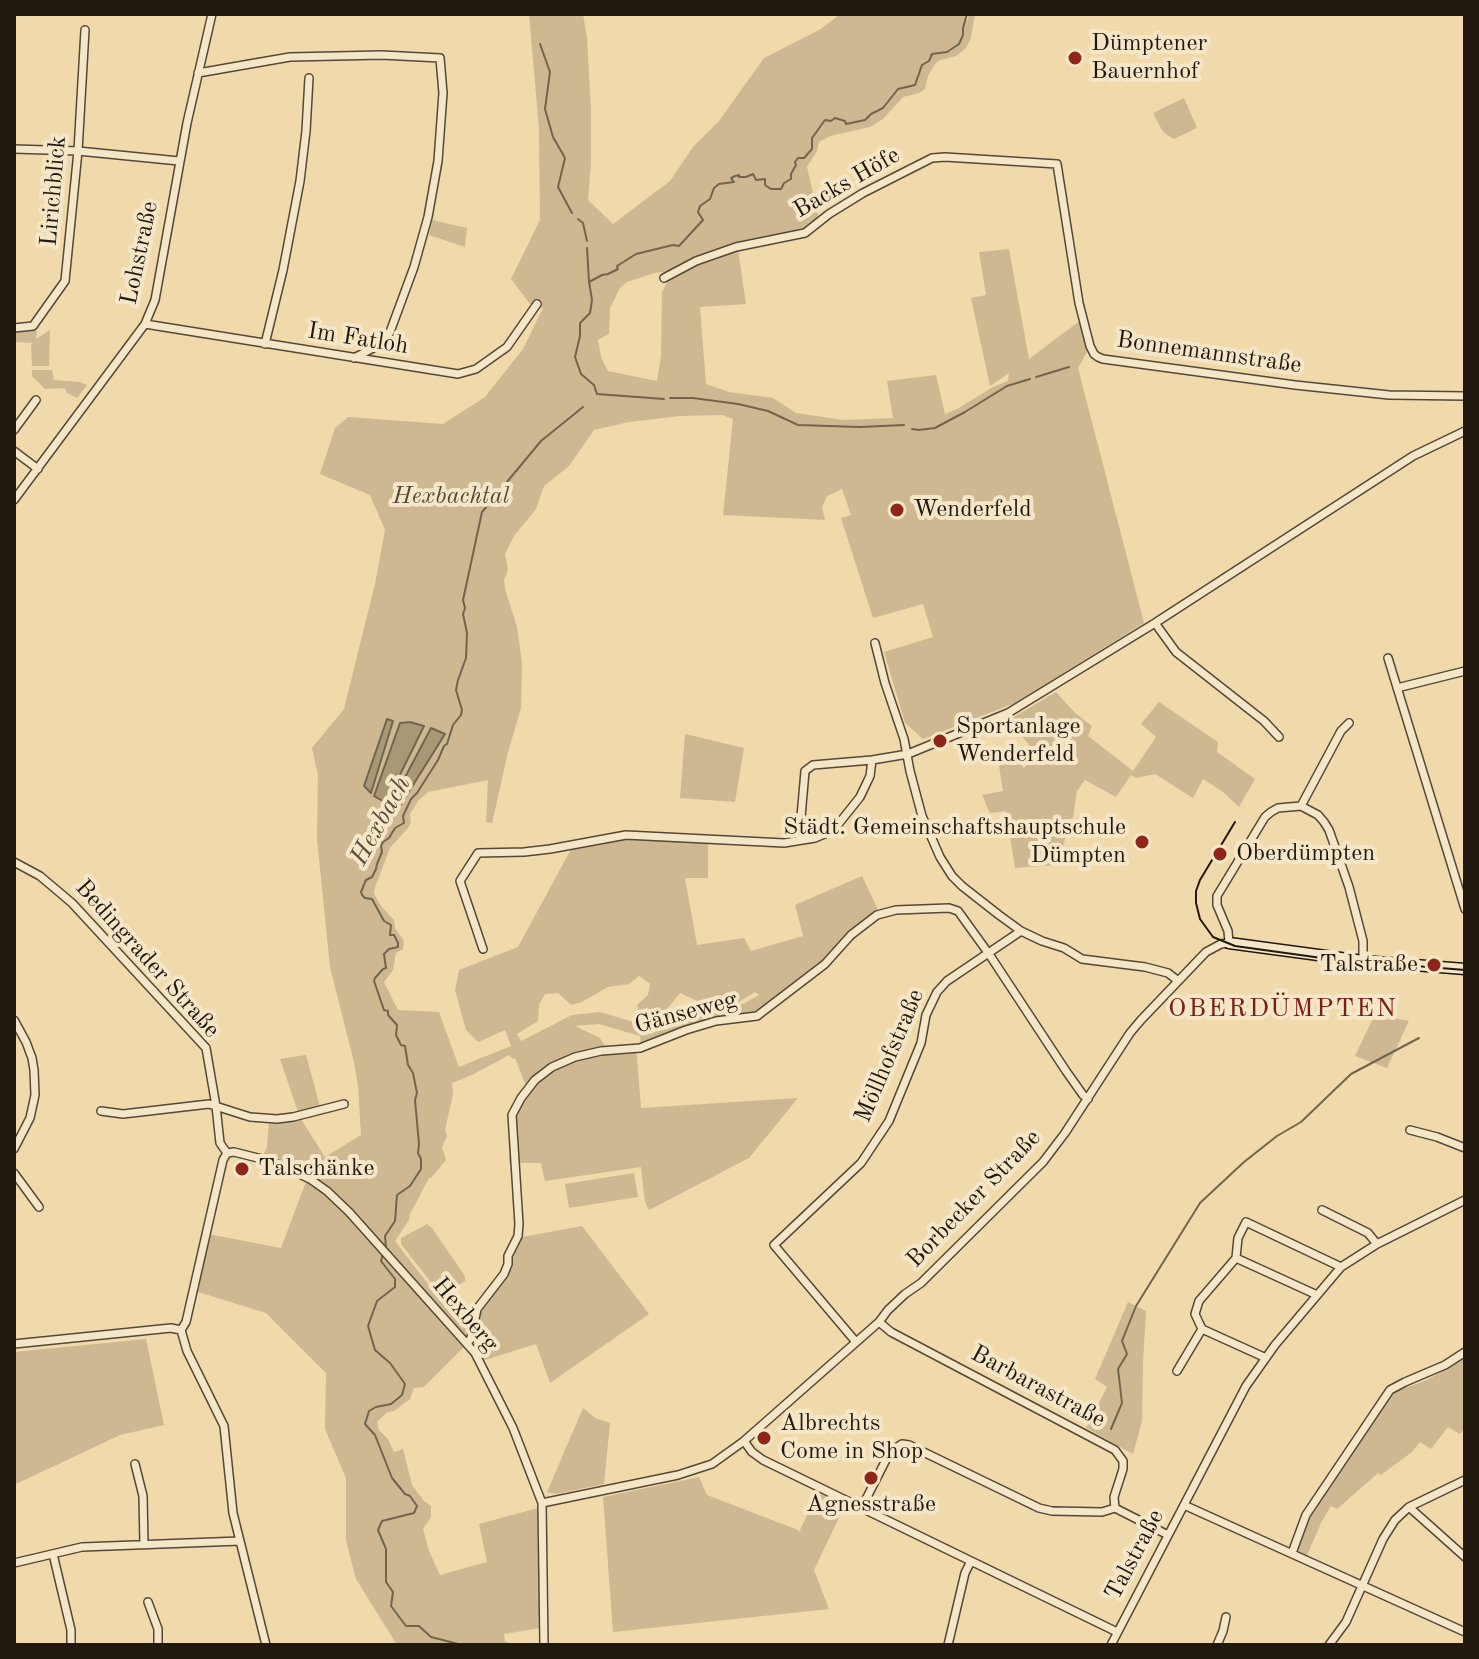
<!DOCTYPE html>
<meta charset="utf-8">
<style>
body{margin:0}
#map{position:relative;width:1479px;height:1659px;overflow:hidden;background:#f0d9ab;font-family:"Old Standard TT",serif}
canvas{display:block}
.frame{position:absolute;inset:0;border:16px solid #211810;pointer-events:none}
</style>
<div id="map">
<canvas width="1479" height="1659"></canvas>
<div class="frame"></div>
</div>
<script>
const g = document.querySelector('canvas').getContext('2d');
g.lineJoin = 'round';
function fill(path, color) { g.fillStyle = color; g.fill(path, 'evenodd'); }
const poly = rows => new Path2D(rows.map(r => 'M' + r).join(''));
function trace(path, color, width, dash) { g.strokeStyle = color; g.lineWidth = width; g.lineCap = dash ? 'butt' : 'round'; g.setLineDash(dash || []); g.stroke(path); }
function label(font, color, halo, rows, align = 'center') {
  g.font = font + ' "Old Standard TT",serif'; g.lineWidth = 8; g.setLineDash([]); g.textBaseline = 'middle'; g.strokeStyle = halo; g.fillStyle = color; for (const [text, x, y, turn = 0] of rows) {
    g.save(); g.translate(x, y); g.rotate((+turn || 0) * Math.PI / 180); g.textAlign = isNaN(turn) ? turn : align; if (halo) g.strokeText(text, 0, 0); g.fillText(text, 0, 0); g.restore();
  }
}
fill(poly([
 [529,14,583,14,587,38,591,111,591,162,588,200,613,224,670,181,693,147,719,121,764,58,821,29,840,14,967,14,966,22,968,19,969,14,975,14,971,38,966,48,956,56,938,61,935,64,928,76,925,89,919,93,903,97,883,119,870,127,830,136,819,142,817,151,807,167,819,219,812,225,773,238,696,259,670,271,654,273,627,282,620,288,610,308,609,334,598,340,601,357,608,371,657,381,661,356,662,292,669,279,697,263,738,250,746,304,700,307,706,384,729,392,773,398,796,413,844,420,893,418,887,381,936,375,945,414,957,409,993,387,1008,381,1009,373,990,386,971,298,986,295,979,252,1009,249,1029,359,1081,320,1088,350,1078,368,1144,623,1015,703,923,739,905,723,884,652,933,637,923,604,873,618,841,518,851,515,842,489,827,496,822,507,825,520,723,515,733,419,722,415,680,416,629,422,594,430,569,466,544,486,536,509,514,536,505,554,508,570,504,580,505,589,517,627,522,663,521,708,508,752,492,823,486,822,488,780,428,792,418,801,410,814,411,823,408,828,390,848,375,887,374,894,381,906,394,920,395,928,404,941,403,949,396,953,393,970,384,982,398,1010,439,1012,459,1067,511,1046,505,1030,478,1042,466,1030,455,990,459,970,518,947,576,840,630,831,708,837,708,878,685,878,697,945,744,938,751,951,803,936,795,905,862,876,881,916,774,1008,770,1005,758,1012,754,1012,741,1017,641,1046,640,1036,616,1029,599,1024,575,1026,600,1038,606,1048,636,1045,641,1108,798,1098,749,1158,649,1210,645,1202,641,1167,545,1181,541,1163,509,1163,510,1121,526,1086,515,1058,513,1059,509,1055,474,1074,452,1083,453,1094,445,1130,447,1136,442,1147,446,1160,432,1177,429,1178,410,1214,409,1220,395,1241,451,1314,463,1325,504,1279,522,1237,582,1226,649,1314,550,1383,536,1344,482,1361,472,1339,424,1387,414,1388,410,1399,394,1411,387,1412,377,1422,379,1430,388,1439,394,1452,403,1449,412,1485,424,1501,431,1506,431,1517,423,1529,429,1551,440,1575,487,1562,479,1524,538,1508,540,1628,504,1634,505,1641,511,1645,397,1645,356,1579,346,1540,346,1478,325,1429,326,1373,266,1313,195,1291,208,1234,281,1248,307,1179,262,1158,267,1147,269,1121,299,1116,325,1157,361,1135,358,1086,354,1062,330,967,317,839,318,775,312,748,344,709,375,584,385,530,370,495,320,474,335,428,348,417,443,424,485,397,523,349,543,308,530,304,511,279,540,220,539,129],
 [639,976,650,984,648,995,637,1005,641,1018,649,1018,663,1014,680,993,708,1006,737,1003,755,992,759,995,743,1004,686,1010,659,1021,644,1025,600,1012,572,1015,521,1041,517,1034,538,1021,539,1005,545,994,558,993,571,1005,582,1002,608,987,629,984],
 [1184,98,1197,128,1174,139,1167,135,1162,130,1153,113],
 [432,220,467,228,465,247,429,235],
 [30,328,37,332,36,339,50,330,49,366,32,366,31,345,33,343,14,342,14,332,26,331],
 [32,370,52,370,54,380,80,382,87,385,77,398,67,393,65,388,45,389,32,376],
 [1056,692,1075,713,1092,726,1088,736,1133,771,1156,737,1141,724,1159,702,1218,742,1217,752,1255,779,1239,807,1223,792,1203,779,1193,798,1155,774,1136,778,1131,775,1116,797,1085,780,1077,791,1073,817,1056,865,1015,868,1006,811,990,813,982,795,1003,791,999,766,1011,754,1024,768,1037,755,1009,720],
 [685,734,744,748,735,802,680,798],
 [1375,1014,1409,1021,1387,1068,1355,1056],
 [306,1055,321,1110,299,1115,280,1059],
 [634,1173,638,1197,569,1208,565,1184],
 [427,1224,432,1228,465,1276,465,1281,446,1294,441,1295,401,1244,401,1238,403,1237],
 [1128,1302,1146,1311,1143,1362,1142,1421,1133,1454,1086,1428,1107,1387,1095,1379],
 [146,1339,164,1425,120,1435,14,1485,14,1352],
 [1465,1358,1465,1427,1460,1434,1448,1427,1431,1449,1420,1442,1412,1452,1381,1475,1378,1473,1337,1509,1331,1506,1322,1521,1307,1555,1300,1553,1298,1548,1308,1520,1388,1399,1397,1391,1427,1380],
 [583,1408,595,1418,610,1423,604,1484,556,1494,547,1492],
 [699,1477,707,1495,798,1530,799,1532,818,1493,845,1505,814,1570,829,1609,613,1632,603,1497]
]), '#cdb891');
const water = poly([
 [387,719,393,721,371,793,364,786,387,719],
 [410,722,424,726,386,803,374,796,400,723,410,722],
 [431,728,445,734,398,809,391,804,431,728]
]);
fill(water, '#aa9776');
trace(water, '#73644d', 2);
trace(poly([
 [540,44,550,72,545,109,553,137,565,158,558,187,572,213],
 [578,219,583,223,587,241],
 [587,248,589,282],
 [1036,377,1069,367],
 [670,398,693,398,738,404,768,411,798,425,860,427,904,425],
 [664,399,597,394,594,385,581,374,575,357,580,336,580,323,590,313,592,300,589,282,602,275,608,274,618,269,617,266,636,254,673,245,679,246,703,220,698,212,700,206,710,199,714,188,719,184,734,182,731,178,735,176,739,175,739,177,746,177,753,174,756,180,765,179,765,185,771,189,781,189,784,183,791,179,791,174,796,165,795,162,798,158,804,158,812,149,812,138,825,120,831,121,835,118,845,121,846,124,865,120,871,114,883,108,898,89,915,85,922,65,929,61,932,54,947,52,959,44,963,35,963,28,967,14],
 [912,429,919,430,935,428,965,412,1007,386,1030,379],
 [386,1248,385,1236,395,1221,397,1195,410,1186,421,1169,421,1159,418,1153,419,1144,415,1100,417,1093,413,1073,408,1065,405,1046,401,1045,396,1035,397,1025,388,1015,388,1011,384,1010,374,981,375,978,383,969,386,968,384,954,389,949,398,947,398,943,394,935,390,935,391,925,384,921,372,899,365,898,362,895,361,892,366,880,372,877,376,869,377,864,382,852,381,846,383,842,389,838,395,828,404,823,403,816,411,799,417,793,438,760,444,746,447,744,453,725,461,715,462,710,456,690,458,680,466,658,467,633,463,614,465,608,463,600,482,512,541,441,583,407],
 [383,1254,381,1261,395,1279,395,1287,377,1301,368,1326,375,1350,390,1363,405,1384,402,1395,391,1404,376,1407,369,1411,365,1424,375,1435,392,1478,405,1494,410,1496,417,1506,414,1513,382,1521,378,1530,386,1549,386,1582,393,1592,391,1606,406,1626,419,1626,431,1637,462,1645],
 [1111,1429,1122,1403,1118,1369,1127,1354,1122,1341,1136,1306,1200,1203,1244,1162,1277,1136,1301,1122,1351,1074,1419,1038]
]), '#73644d', 2);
const street = poly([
 [198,73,290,57,382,55,440,58,443,93,438,161,428,217,414,267,390,332,377,346,354,358],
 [14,149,78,151,179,161],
 [664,278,696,261,736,247,805,233,829,214,863,193,932,158,945,157,1057,164,1079,303,1090,346,1094,354,1098,357,1103,359,1295,385,1389,395,1465,396],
 [145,324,458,374,476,369,507,347,537,304],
 [14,328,33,326,65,281,78,151,85,30],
 [265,344,283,270,300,181,306,131,309,78],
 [14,430,36,400],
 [14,451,38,469],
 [14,500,145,324,155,300,187,123,212,14],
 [1155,623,1176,652,1264,721,1279,737],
 [875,643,885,683,904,739,910,771,922,816,940,857,952,876,962,886,999,915,1021,931,1042,941,1064,948,1082,959,1145,967,1168,973,1177,980],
 [1388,658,1465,909],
 [1397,688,1465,671],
 [1301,806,1341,731,1349,723],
 [799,840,805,771,813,765,872,760],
 [14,862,40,876,72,903,206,1048,216,1106,220,1143,227,1153],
 [483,949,460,881,478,853,524,852,550,849,626,835,784,843,815,838,827,833,840,822,860,797,870,776,872,760,908,754,1008,713,1155,623,1413,456,1465,431],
 [14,1020,26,1042,32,1058,34,1070,35,1095,30,1118,14,1149],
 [101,1111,123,1114,209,1104,250,1117,277,1119,293,1117,344,1104],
 [1410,1130,1437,1137,1465,1148],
 [227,1153,234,1152,262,1159,285,1167,310,1179,327,1191,349,1212,475,1353,513,1428,542,1503,544,1645],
 [227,1153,223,1160,186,1322,181,1330,187,1351,224,1426,233,1513,266,1645],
 [14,1173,39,1207],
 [1322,1210,1368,1233,1377,1244],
 [1236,1258,1238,1238,1246,1222,1341,1267],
 [879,1322,891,1332,1115,1450,1123,1461,1123,1469,1114,1497,1115,1508],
 [856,1342,774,1245,861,1163,889,1121,921,1043,926,1015,937,992,947,981,1021,931],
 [14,1344,171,1328,181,1330],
 [467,1344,471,1338,477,1309,504,1274,508,1264,508,1256,518,1236,519,1224,512,1115,521,1098,535,1080,552,1067,575,1057,601,1051,640,1048,686,1030,716,1021,757,1016,825,964,851,935,877,915,896,910,949,908,958,911,989,954,1066,1071,1083,1095,1088,1099],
 [1266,1358,1202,1329,1195,1314,1199,1301,1236,1258,1317,1295],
 [1177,1371,1202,1329],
 [744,1441,752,1452,763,1460,1117,1632],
 [135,1464,143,1496,144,1545],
 [542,1503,678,1475,712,1464,744,1441,879,1322,888,1310,905,1294,921,1283,1043,1162,1065,1133,1130,1033,1141,1020,1206,952,1221,944,1229,943,1228,931,1217,905,1217,896,1265,817,1271,812,1278,808,1301,806,1318,815,1324,822,1329,830,1349,887,1363,941,1363,961],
 [1184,1505,1465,1632],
 [862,1507,890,1452,902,1444,909,1445,1039,1508,1052,1511,1102,1512,1115,1508],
 [1409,1507,1465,1557],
 [1115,1508,1168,1535],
 [1292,1553,1306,1515,1390,1390,1405,1382,1445,1365,1465,1352],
 [53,1554,71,1630,71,1645],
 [14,1563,82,1547,240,1541],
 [148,1602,158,1629,158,1645],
 [948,1645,965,1573,971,1561],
 [1111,1645,1246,1386,1275,1345,1341,1267,1377,1244,1465,1200],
 [1217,1645,1223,1631,1226,1617],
 [1329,1645,1346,1622,1383,1539,1395,1520,1409,1507,1465,1480]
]);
const secondary = poly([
 [1229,943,1363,961,1465,969]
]);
trace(street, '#554837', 10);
trace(secondary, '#211810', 13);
trace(street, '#f5e6c8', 7);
trace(secondary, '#f5e6c8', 10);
trace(poly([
 [1235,822,1200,880,1196,891,1196,903,1200,919,1213,937,1235,946,1329,959,1465,970]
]), '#211810', 2);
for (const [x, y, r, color] of [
 [1075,58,8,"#8f2418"],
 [897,510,8,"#8f2418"],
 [940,741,8,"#8f2418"],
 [1142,842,8,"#8f2418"],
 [1220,854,8,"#8f2418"],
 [1434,965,8,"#8f2418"],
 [242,1169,8,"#8f2418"],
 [764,1438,8,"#8f2418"],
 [871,1478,8,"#8f2418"]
]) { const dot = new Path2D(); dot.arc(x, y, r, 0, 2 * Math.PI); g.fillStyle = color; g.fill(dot); trace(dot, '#f5e6c8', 3); }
label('24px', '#211810', '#f5e6c8', [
 ["Dümptener",1091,44],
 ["Bauernhof",1091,72],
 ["Wenderfeld",913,510],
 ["Sportanlage",956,727],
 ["Wenderfeld",956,755],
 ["Städt. Gemeinschaftshauptschule",1126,828,"right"],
 ["Dümpten",1126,856,"right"],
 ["Oberdümpten",1236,854],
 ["Talstraße",1418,965,"right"],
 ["Talschänke",258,1169],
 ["Albrechts",780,1424],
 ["Come in Shop",780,1452],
 ["Agnesstraße",871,1505,"center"]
], 'left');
label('24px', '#211810', '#f5e6c8', [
 ["Backs Höfe",847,183,-30],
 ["Lirichblick",54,191,-85],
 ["Lohstraße",140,253,-78],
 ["Im Fatloh",358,339,9],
 ["Bonnemannstraße",1209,353,8],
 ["Bedingrader Straße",147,959,48],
 ["Gänseweg",686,1013,-15],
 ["Möllhofstraße",890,1056,-67],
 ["Borbecker Straße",974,1199,-46],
 ["Hexberg",465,1315,50],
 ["Barbarastraße",1038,1387,28],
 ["Talstraße",1135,1555,-62]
]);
label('italic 24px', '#554837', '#f5e6c8', [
 ["Hexbachtal",451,497]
]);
label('italic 26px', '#584b39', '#f5e6c8', [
 ["Hexbach",381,821,-61]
]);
g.letterSpacing = '2px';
label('26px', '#7a1f14', '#f5e6c8', [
 ["OBERDÜMPTEN",1283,1009]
]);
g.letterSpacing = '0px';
</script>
